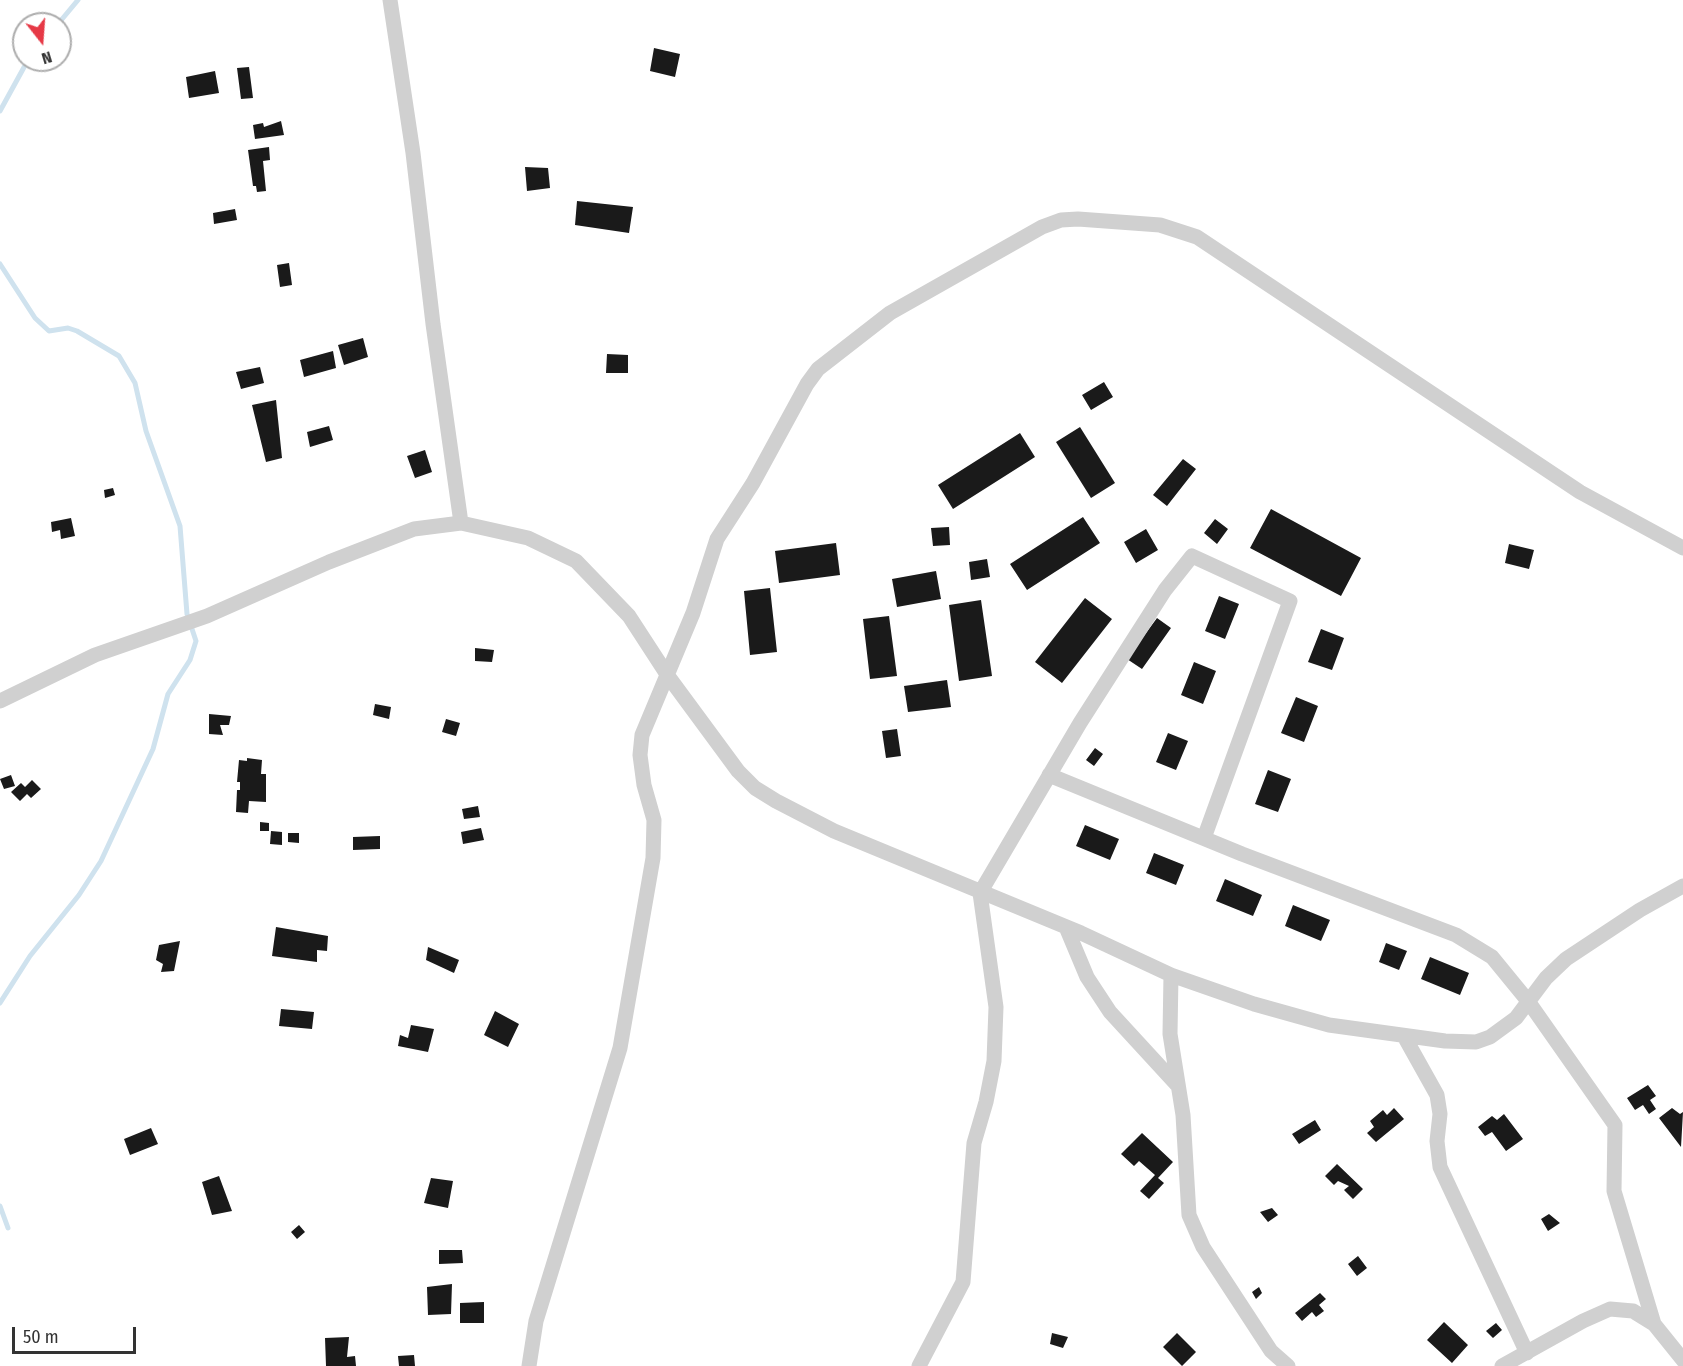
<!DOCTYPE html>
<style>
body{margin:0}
#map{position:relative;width:1683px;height:1366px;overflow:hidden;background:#fff;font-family:"Fira Sans Condensed",sans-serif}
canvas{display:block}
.north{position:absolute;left:12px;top:12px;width:60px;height:60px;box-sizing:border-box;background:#fff;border:2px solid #adadad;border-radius:50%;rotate:163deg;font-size:16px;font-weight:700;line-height:24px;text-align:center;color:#333}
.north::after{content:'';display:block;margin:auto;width:21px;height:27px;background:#e63946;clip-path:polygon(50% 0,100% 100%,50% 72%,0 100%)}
.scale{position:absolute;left:12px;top:1327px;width:124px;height:27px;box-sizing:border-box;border:3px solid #333;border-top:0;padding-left:8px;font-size:18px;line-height:21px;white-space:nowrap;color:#333;-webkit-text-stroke:4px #fff;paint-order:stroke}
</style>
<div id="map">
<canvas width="1683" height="1366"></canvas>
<div class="north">N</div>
<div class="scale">50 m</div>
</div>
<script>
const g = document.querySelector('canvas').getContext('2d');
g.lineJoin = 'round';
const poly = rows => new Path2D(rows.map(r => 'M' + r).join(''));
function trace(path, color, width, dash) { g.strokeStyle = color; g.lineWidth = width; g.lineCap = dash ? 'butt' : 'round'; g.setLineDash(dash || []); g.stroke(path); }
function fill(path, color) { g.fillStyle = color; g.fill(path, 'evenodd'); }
trace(poly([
 [58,24,78,0],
 [0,111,28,60],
 [0,264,35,318,49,331,68,328,77,331,119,356,135,383,146,431,180,526,187,614,196,641,190,660,168,694,153,749,101,861,79,895,30,956,0,1003],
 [0,1206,8,1228]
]), '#cfe2ee', 5);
fill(poly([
 [654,48,680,54,675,77,650,71],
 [249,67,253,98,241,99,237,68],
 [215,71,219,93,189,98,186,77],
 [281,121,284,135,255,139,253,125,263,123,264,127],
 [269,147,270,160,263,161,266,191,257,192,256,186,253,186,248,150],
 [525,167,548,168,550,188,527,191],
 [577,201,633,207,629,233,575,225],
 [235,209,237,220,214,224,213,213],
 [289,263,292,285,280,287,277,265],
 [363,338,368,357,344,365,338,345],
 [333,351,336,368,304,377,300,360],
 [607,354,628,355,628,373,606,373],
 [260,367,264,383,241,389,236,372],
 [1104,382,1113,397,1091,410,1082,395],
 [276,400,282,458,266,462,252,405],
 [329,426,333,440,310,447,307,432],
 [1080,427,1115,483,1091,498,1056,442],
 [1020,433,1035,457,953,509,938,485],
 [425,450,432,472,415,478,407,456],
 [1183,459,1196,469,1167,506,1153,495],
 [113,488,115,495,105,498,104,490],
 [1271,509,1361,558,1341,596,1250,548],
 [1083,517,1100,543,1027,590,1010,564],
 [71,518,75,536,61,539,60,530,52,532,51,522],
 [1215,519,1228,529,1217,544,1204,533],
 [949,527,950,545,933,546,931,528],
 [1146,529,1158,550,1136,563,1124,542],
 [836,543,840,575,779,583,775,551],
 [1509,544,1534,550,1529,569,1505,563],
 [987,559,990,577,971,580,969,562],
 [936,571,941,599,897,607,892,579],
 [770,588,777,652,750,655,744,591],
 [1219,596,1239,604,1225,639,1205,631],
 [1085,598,1112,619,1062,683,1035,662],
 [981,600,992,676,959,681,949,605],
 [889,616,897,676,870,679,863,619],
 [1157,618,1171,628,1142,669,1127,659],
 [1321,629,1344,638,1332,670,1308,662],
 [475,648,494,650,492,662,475,661],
 [1194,662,1216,671,1203,704,1181,695],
 [947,680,951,707,908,712,904,686],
 [1296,697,1318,706,1304,742,1281,733],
 [375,704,391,707,389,719,373,715],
 [209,714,231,716,229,725,220,725,223,735,209,734],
 [446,719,460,723,456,736,442,732],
 [897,729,901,756,886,758,882,731],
 [1168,733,1188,741,1176,770,1156,762],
 [1095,748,1103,754,1094,766,1086,760],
 [247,758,262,760,261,774,266,774,266,802,249,801,248,813,236,812,237,790,240,790,240,782,237,782,239,760,247,761],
 [1268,770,1291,779,1278,812,1255,804],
 [11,775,15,786,4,789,0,779],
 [32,780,41,789,31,798,27,794,20,801,11,792,21,783,25,787],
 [478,806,480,817,464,819,462,809],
 [260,822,269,823,269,831,260,831],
 [1085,825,1119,839,1110,860,1076,846],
 [481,828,484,840,463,844,461,832],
 [271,831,282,832,282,845,270,844],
 [288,833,299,833,299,843,288,842],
 [380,836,380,849,353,850,353,837],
 [1154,853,1184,865,1176,885,1146,873],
 [1225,879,1262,895,1253,916,1216,901],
 [1293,905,1330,920,1321,941,1285,926],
 [276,927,328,936,327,951,317,950,317,962,272,956],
 [180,941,174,971,161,972,163,964,156,960,159,945],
 [1386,943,1407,951,1399,970,1379,962],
 [428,947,459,960,454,973,426,960],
 [1430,957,1469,973,1460,995,1421,979],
 [281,1009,314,1012,312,1029,279,1026],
 [495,1011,519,1024,508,1047,484,1035],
 [411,1025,434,1029,428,1052,398,1046,400,1035,408,1038],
 [1648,1085,1656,1096,1650,1100,1656,1109,1649,1114,1643,1105,1635,1110,1627,1098],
 [1394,1108,1404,1119,1376,1142,1367,1133,1374,1127,1370,1121,1383,1110,1387,1115],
 [1672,1108,1680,1114,1683,1112,1681,1147,1659,1118],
 [1504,1114,1523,1139,1506,1151,1492,1132,1485,1136,1478,1127,1492,1116,1497,1120],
 [1315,1120,1321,1130,1299,1144,1292,1134],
 [151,1128,158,1144,130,1155,124,1139],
 [1142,1133,1173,1162,1158,1178,1164,1183,1149,1199,1140,1191,1155,1175,1139,1161,1134,1166,1121,1154],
 [1337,1164,1363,1189,1353,1199,1344,1190,1349,1186,1338,1181,1334,1185,1325,1176],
 [219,1176,232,1211,212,1215,202,1182],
 [431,1178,453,1181,448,1208,424,1203],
 [1272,1208,1278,1215,1268,1222,1260,1212],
 [1549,1214,1560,1223,1548,1231,1541,1219],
 [299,1225,305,1232,297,1239,291,1232],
 [439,1250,462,1250,463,1263,439,1264],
 [1358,1256,1367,1268,1357,1276,1348,1264],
 [452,1284,451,1314,428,1315,427,1287],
 [1259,1287,1262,1293,1256,1299,1252,1292],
 [1320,1293,1326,1299,1319,1305,1324,1311,1316,1317,1312,1312,1302,1321,1295,1313],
 [484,1302,484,1323,460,1323,460,1303],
 [1444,1322,1468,1345,1452,1363,1427,1340],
 [1496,1323,1502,1330,1493,1338,1486,1331],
 [1052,1333,1068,1337,1063,1348,1050,1344],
 [1177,1333,1196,1352,1182,1366,1163,1347],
 [349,1337,347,1357,355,1356,356,1366,326,1366,325,1338],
 [414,1355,415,1366,399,1366,398,1356]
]), '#1a1a1a');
trace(poly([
 [390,0,413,153,433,324,461,523],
 [0,701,95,655,207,616,329,562,414,529,461,523,528,538,576,561,629,616,668,676,738,771,755,788,776,801,834,831,1081,933,1171,975,1254,1004,1329,1025,1445,1041,1476,1042,1490,1037,1516,1018,1546,978,1566,959,1640,910,1683,886],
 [1049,775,1242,854,1456,935,1492,957,1528,1001,1615,1125,1614,1191,1654,1324],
 [1066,927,1087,977,1110,1012,1178,1086],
 [1171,975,1170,1034,1183,1115,1189,1215,1203,1247,1271,1351,1288,1366],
 [1404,1036,1437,1095,1440,1114,1437,1141,1440,1167,1527,1353],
 [529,1366,536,1321,620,1048,653,858,654,820,644,785,640,755,642,735,693,613,717,539,753,483,807,384,818,369,890,313,1042,227,1061,220,1078,219,1160,225,1197,237,1580,492,1683,548],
 [919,1366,963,1282,974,1143,986,1102,994,1061,996,1007,980,893,1080,723,1165,590,1192,556,1290,601,1204,838],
 [1502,1366,1583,1321,1610,1309,1633,1311,1654,1324,1683,1360]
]), '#d0d0d0', 15);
</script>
